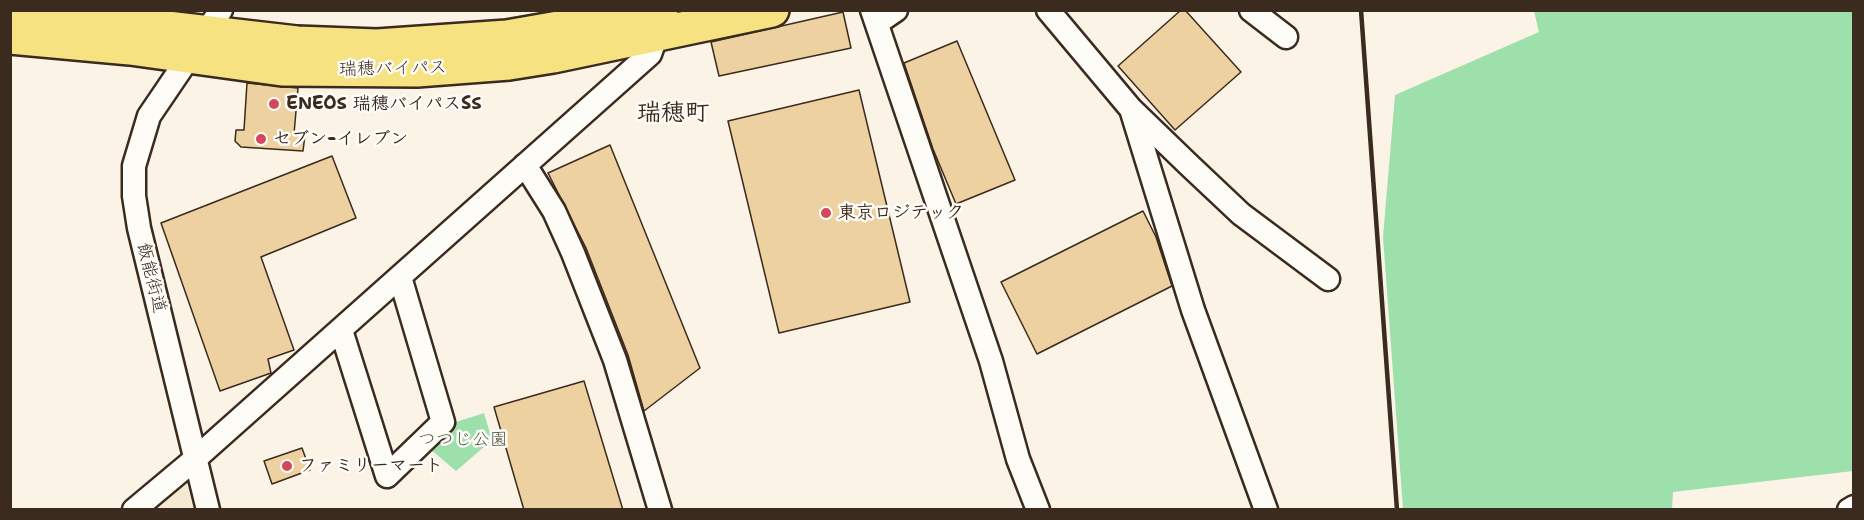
<!DOCTYPE html>
<meta charset="utf-8">
<style>
body{margin:0}
#map{position:relative;width:1864px;height:520px;overflow:hidden;background:#faf3e6;font-family:"Shantell Sans",sans-serif}
canvas{display:block}
.frame{position:absolute;inset:0;border:12px solid #3b2a1e;pointer-events:none}
</style>
<div id="map">
<canvas width="1864" height="520"></canvas>
<div class="frame"></div>
</div>
<script>
const g = document.querySelector('canvas').getContext('2d');
g.lineJoin = 'round';
function fill(path, color) { g.fillStyle = color; g.fill(path, 'evenodd'); }
const poly = rows => new Path2D(rows.map(r => 'M' + r).join(''));
function trace(path, color, width, dash) { g.strokeStyle = color; g.lineWidth = width; g.lineCap = dash ? 'butt' : 'round'; g.setLineDash(dash || []); g.stroke(path); }
function label(font, color, halo, rows, align = 'center') {
  g.font = font + ' "Shantell Sans","Klee One",sans-serif'; g.lineWidth = 5; g.setLineDash([]); g.textBaseline = 'middle'; g.strokeStyle = halo; g.fillStyle = color; for (const [text, x, y, turn = 0] of rows) {
    g.save(); g.translate(x, y); g.rotate((+turn || 0) * Math.PI / 180); g.textAlign = isNaN(turn) ? turn : align; if (halo) g.strokeText(text, 0, 0); g.fillText(text, 0, 0); g.restore();
  }
}
fill(poly([
 [185,477,193,509,145,509]
]), '#f6e9d1');
fill(poly([
 [1534,11,1853,11,1853,471,1673,492,1672,509,1403,509,1383,237,1395,95,1539,32],
 [484,413,492,440,456,471,429,448,450,424]
]), '#9de0ab');
const building = poly([
 [1181,10,1185,10,1241,72,1175,130,1118,66,1181,10],
 [843,12,851,48,719,76,711,42,843,12],
 [957,41,1015,180,956,204,933,149,904,63,957,41],
 [247,83,298,88,294,134,305,135,303,151,241,147,235,141,236,130,244,130,247,83],
 [859,90,910,302,779,333,728,121,859,90],
 [610,145,700,368,644,411,628,355,586,248,548,173,610,145],
 [332,156,356,218,261,257,294,350,268,359,271,373,220,391,161,223,332,156],
 [1143,211,1156,237,1172,286,1037,354,1001,282,1143,211],
 [584,381,623,510,524,510,494,407,584,381],
 [302,448,310,470,272,484,264,461,302,448]
]);
fill(building, '#eed1a1');
trace(building, '#3b2a1e', 1.5);
const minor = poly([
 [872,10,991,361,1018,459,1038,510],
 [1048,10,1131,109,1189,165,1241,214,1328,279],
 [1251,10,1286,37],
 [877,23,896,10],
 [1131,109,1193,310,1266,510],
 [525,165,554,211,573,253,615,360,660,510],
 [341,330,387,476,443,422,400,277],
 [134,510,195,459,650,54,661,23],
 [208,510,139,228,134,196,134,166,149,116,221,10],
 [1849,510,1854,507]
]);
const highway = poly([
 [11,10,297,43,377,46,507,37,661,10],
 [10,37,130,48,282,69,417,70,509,63,553,56,772,10]
]);
trace(minor, '#3b2a1e', 27);
trace(highway, '#3b2a1e', 38);
trace(minor, '#fdfcf7', 22);
trace(highway, '#f6e281', 33);
trace(poly([
 [1361,10,1397,510]
]), '#3b2a1e', 4.5);
for (const [x, y, r, color] of [
 [274,104,6,"#d1495b"],
 [261,139,6,"#d1495b"],
 [826,213,6,"#d1495b"],
 [287,466,6,"#d1495b"]
]) { const dot = new Path2D(); dot.arc(x, y, r, 0, 2 * Math.PI); g.fillStyle = color; g.fill(dot); trace(dot, '#fdfcf7', 2); }
label('18px', '#3b2a1e', '#fdfcf7', [
 ["瑞穂バイパス",393,69,-1],
 ["飯能街道",151,278,76]
]);
label('bold 18px', '#3b2a1e', '#fdfcf7', [
 ["ENEOS 瑞穂バイパスSS",286,104],
 ["セブン-イレブン",273,139],
 ["東京ロジテック",838,213],
 ["ファミリーマート",299,466]
], 'left');
label('18px', '#545841', '#fdfcf7', [
 ["つつじ公園",463,440]
]);
label('bold 24px', '#3b2a1e', '#fdfcf7', [
 ["瑞穂町",673,114]
]);
</script>
